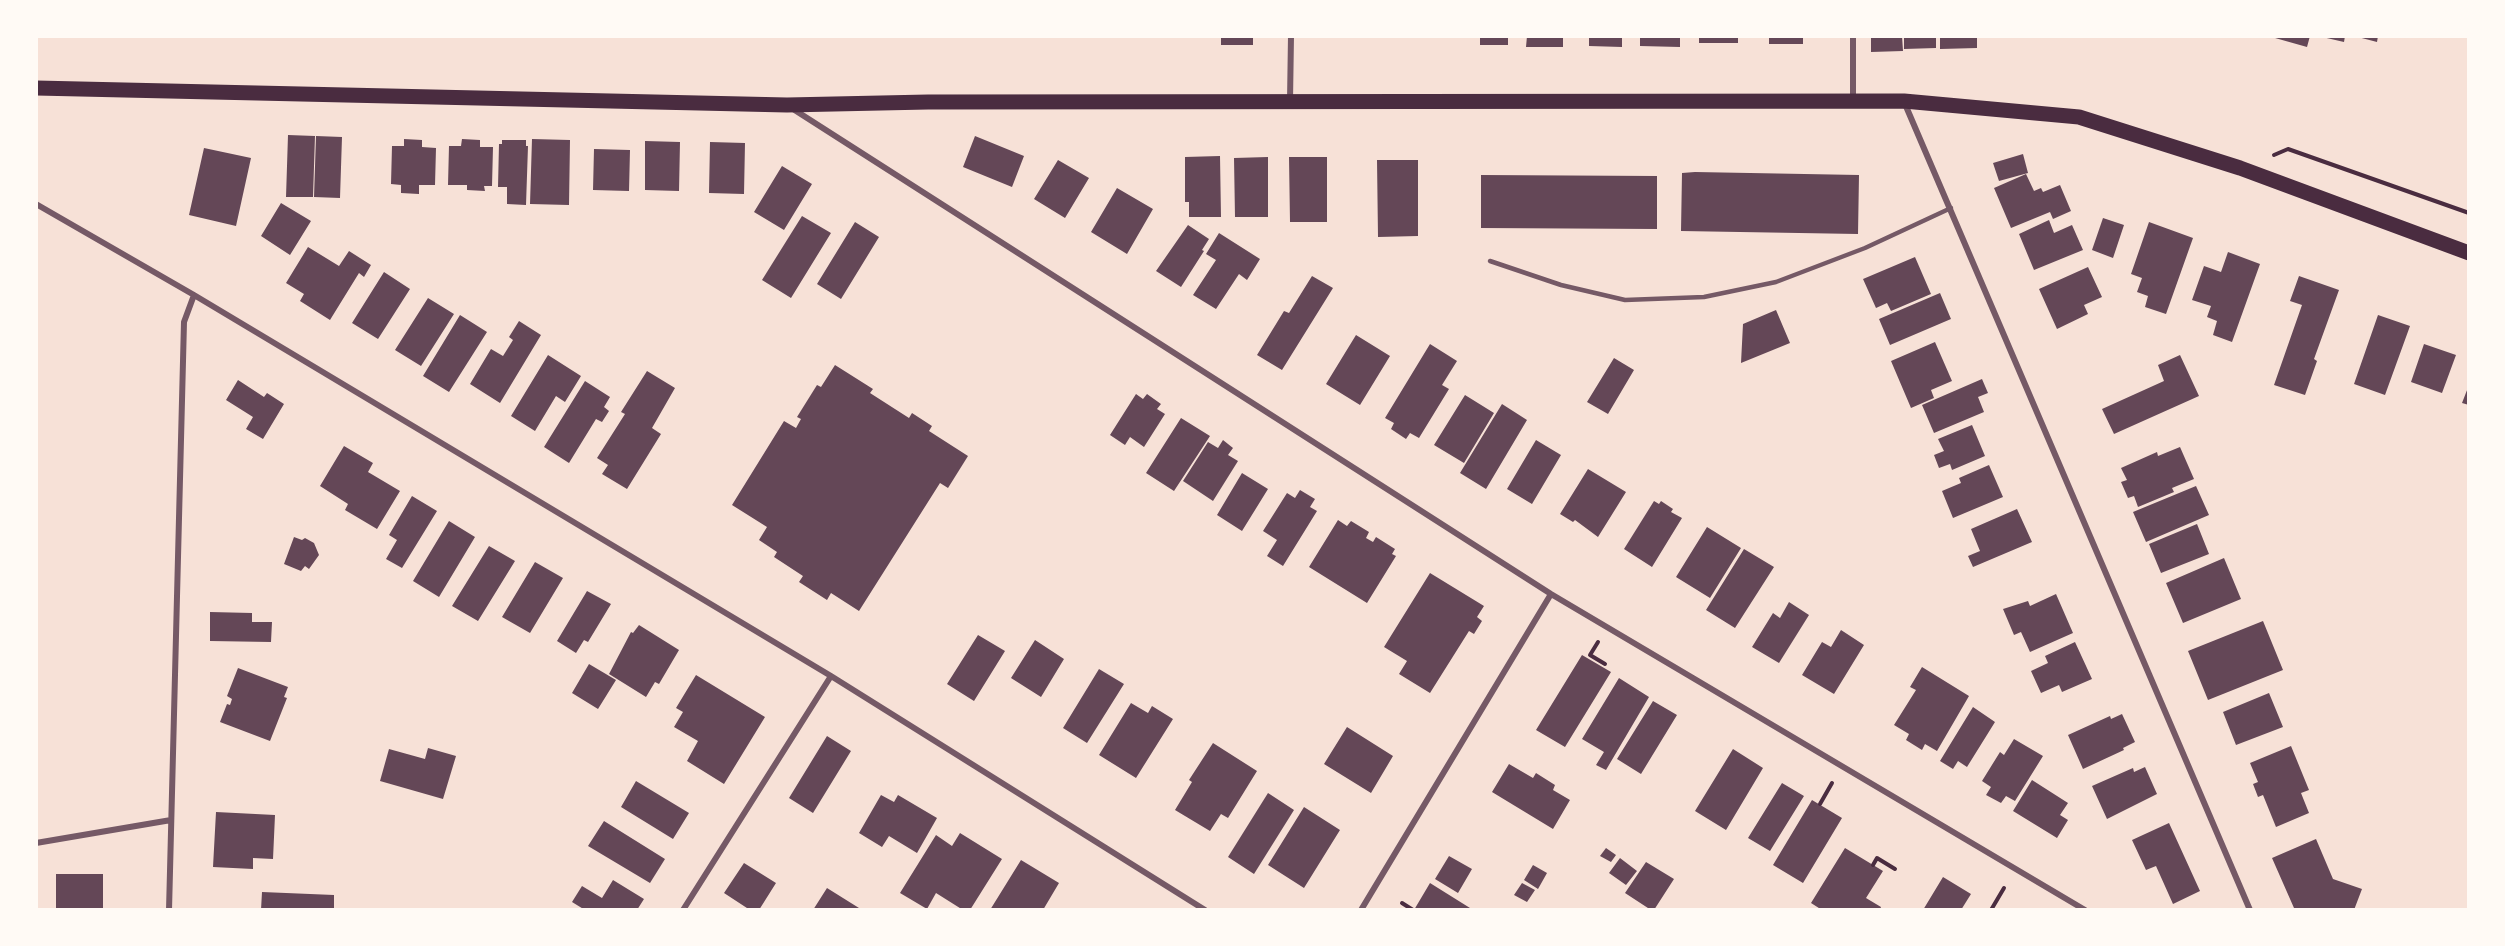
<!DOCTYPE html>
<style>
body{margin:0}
#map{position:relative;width:2505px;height:946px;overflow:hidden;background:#f7e1d7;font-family:"DejaVu Sans",sans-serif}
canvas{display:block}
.frame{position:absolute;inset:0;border:38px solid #fffaf5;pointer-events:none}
</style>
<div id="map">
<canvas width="2505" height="946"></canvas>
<div class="frame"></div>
</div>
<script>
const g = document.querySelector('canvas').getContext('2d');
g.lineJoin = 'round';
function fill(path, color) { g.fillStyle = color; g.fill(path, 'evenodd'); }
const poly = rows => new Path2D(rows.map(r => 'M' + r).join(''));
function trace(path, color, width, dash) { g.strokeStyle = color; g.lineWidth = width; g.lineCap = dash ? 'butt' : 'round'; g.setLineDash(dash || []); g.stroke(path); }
fill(poly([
 [1221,36,1253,36,1253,45,1221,45],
 [1480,36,1508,36,1508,45,1480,45],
 [1527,36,1563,36,1563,47,1526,47],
 [1589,36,1622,36,1622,47,1589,46],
 [1640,36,1680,36,1680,47,1640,46],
 [1699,36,1738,36,1738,43,1699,43],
 [1769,36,1803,36,1803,44,1769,44],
 [1871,36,1902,36,1903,51,1871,52],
 [1904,36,1936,36,1936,48,1904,49],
 [1940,36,1977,36,1977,48,1940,49],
 [2268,36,2310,36,2307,47],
 [2318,36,2345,36,2344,42],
 [2354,36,2378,36,2377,42],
 [288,135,315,136,313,197,286,197],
 [316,136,342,137,340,198,314,197],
 [975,136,1024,156,1012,187,963,167],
 [404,139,422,140,422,147,436,148,435,185,419,185,419,194,401,193,401,185,391,184,392,146,404,146],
 [462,139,480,140,480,147,493,147,492,186,484,186,485,191,467,190,467,185,448,185,449,146,461,146],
 [532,139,570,140,569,205,530,204],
 [502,140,526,140,526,146,528,146,526,205,507,204,507,187,498,187,499,144,502,144],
 [645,141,680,142,679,191,645,190],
 [710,142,745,143,744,194,709,193],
 [204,148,251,158,236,226,189,215],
 [594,149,630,150,629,191,593,190],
 [2023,154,2028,173,1999,181,1993,163],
 [1220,156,1221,217,1189,217,1189,202,1185,202,1185,157],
 [1268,157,1268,217,1235,217,1234,158],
 [1289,157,1327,157,1327,222,1290,222],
 [1058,160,1089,178,1065,218,1034,199],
 [1377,160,1418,160,1418,236,1378,237],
 [782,166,812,184,784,230,754,212],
 [1695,172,1859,175,1858,234,1681,231,1682,173],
 [2026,174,2034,191,2041,188,2043,192,2060,185,2071,211,2053,219,2050,212,2011,228,1994,188],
 [1481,175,1657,176,1657,229,1481,228],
 [1117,188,1153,209,1127,254,1091,232],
 [281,203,311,221,290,255,261,236],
 [802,216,831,233,791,298,762,280],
 [2103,218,2124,225,2113,258,2092,250],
 [2049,220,2054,233,2072,225,2083,250,2034,270,2019,234],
 [855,222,879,237,841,299,817,284],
 [2149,222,2193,238,2166,314,2145,307,2148,296,2137,292,2142,278,2131,274],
 [1188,225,1209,239,1202,250,1204,251,1181,287,1156,271],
 [1219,233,1260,259,1247,280,1239,274,1216,309,1193,295,1216,260,1206,254],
 [308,247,339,266,349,251,371,265,364,277,359,273,330,320,300,301,304,294,286,283],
 [2228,252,2260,264,2232,342,2213,335,2217,321,2207,317,2211,306,2192,300,2204,266,2221,272],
 [1915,257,1931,294,1891,311,1887,303,1876,308,1863,279],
 [2088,267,2102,297,2084,305,2088,314,2057,329,2039,289],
 [384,272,410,289,378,339,352,323],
 [1312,276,1333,288,1282,370,1257,355,1284,311,1289,313],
 [2299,276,2339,290,2314,359,2317,361,2305,395,2274,385,2302,305,2290,301],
 [1940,293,1951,319,1890,345,1879,319],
 [428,298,454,314,421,366,395,350],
 [1776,310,1790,343,1741,363,1743,324],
 [460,315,487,332,449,392,423,376],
 [2378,315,2410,326,2385,395,2354,384],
 [519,321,541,335,500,403,470,384,491,349,503,356,513,340,509,337],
 [1356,335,1390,356,1360,405,1326,384],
 [1935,342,1952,381,1931,390,1934,398,1911,408,1891,361],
 [1430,344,1457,361,1442,385,1449,389,1419,438,1410,433,1406,439,1391,429,1394,423,1385,418],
 [2424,344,2456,355,2442,393,2411,382],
 [548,355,581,376,565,402,556,396,535,431,511,416],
 [2180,355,2199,396,2114,434,2102,409,2164,381,2158,365],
 [1614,358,1634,370,1608,414,1587,402],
 [835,365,873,389,870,393,909,418,912,413,932,426,929,431,968,456,948,488,940,483,859,611,831,593,827,600,799,582,803,576,774,557,777,552,759,540,767,527,732,505,784,421,796,428,801,419,797,417,817,385,821,387],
 [647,371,675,388,652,428,661,434,627,489,602,474,608,465,597,458,625,414,621,412],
 [1982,379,1988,393,1978,397,1984,412,1934,433,1922,405],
 [238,380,264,397,267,393,284,404,263,439,246,429,253,417,226,400],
 [585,381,610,397,604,407,609,411,602,422,596,419,569,463,544,447],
 [2469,385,2469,405,2462,403],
 [1136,394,1143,399,1147,394,1161,404,1157,409,1165,414,1144,447,1130,437,1125,445,1110,435],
 [1465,395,1494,413,1464,463,1434,445],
 [1502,404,1527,420,1486,489,1460,473],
 [1181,418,1210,436,1174,491,1146,473],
 [1972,425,1985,456,1952,470,1950,464,1939,468,1934,455,1944,451,1938,439],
 [1223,440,1233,448,1228,455,1238,461,1213,501,1183,481,1208,442,1218,448],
 [1536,440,1561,455,1532,504,1507,489],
 [344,446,373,463,368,472,400,491,377,529,345,510,348,504,320,486],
 [2180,447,2194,479,2172,488,2174,492,2138,507,2134,496,2128,498,2121,482,2127,480,2121,468,2157,452,2158,456],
 [1989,465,2003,497,1953,518,1942,491,1961,483,1959,478],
 [1588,469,1626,492,1598,537,1575,520,1573,522,1560,514],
 [1242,473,1268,489,1242,531,1217,515],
 [2196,486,2209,515,2146,542,2133,512],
 [1300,490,1315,499,1310,507,1317,511,1283,566,1267,556,1277,540,1263,531,1287,493,1295,498],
 [412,496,437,511,402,568,386,559,397,540,389,535],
 [1654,501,1659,504,1661,501,1673,509,1671,512,1682,518,1652,567,1624,549],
 [2017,509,2032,542,1973,567,1968,556,1980,551,1971,529],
 [1338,520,1347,526,1351,521,1369,532,1366,538,1373,542,1376,537,1395,549,1392,554,1396,556,1367,603,1309,567],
 [449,521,475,537,439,597,413,581],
 [2197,524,2209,554,2161,573,2149,544],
 [1707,527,1741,548,1710,598,1676,577],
 [294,537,302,540,305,538,314,543,319,555,309,569,305,566,301,571,284,564],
 [489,546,515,561,478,621,452,606],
 [1744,549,1774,567,1735,628,1706,610],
 [2224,558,2241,599,2183,623,2166,583],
 [535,562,563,578,530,633,502,617],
 [1430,573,1484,606,1477,617,1482,621,1474,634,1469,631,1430,693,1399,674,1407,661,1384,647],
 [587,591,611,604,588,642,584,640,576,653,557,641],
 [2056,594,2073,633,2030,652,2021,632,2014,635,2003,609,2028,601,2030,606],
 [1789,602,1809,615,1779,663,1752,647,1773,613,1780,618],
 [210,612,252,613,252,622,272,622,271,642,210,641],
 [2263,621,2283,670,2208,700,2188,651],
 [639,625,679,650,659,684,655,682,646,697,609,674,631,632,633,633],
 [1841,630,1864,645,1834,694,1802,675,1822,642,1831,647],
 [978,635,1005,651,974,701,947,684],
 [1035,640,1064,659,1041,697,1011,678],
 [2075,642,2092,679,2062,692,2059,685,2041,693,2031,671,2048,663,2045,656],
 [1582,655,1611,672,1565,747,1536,730],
 [589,664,616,680,598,709,572,693],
 [1922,667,1969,696,1937,751,1925,744,1922,750,1906,740,1909,734,1894,725,1916,690,1910,687],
 [238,668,288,687,284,697,287,698,270,741,220,722,227,704,230,705,232,699,227,696],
 [1099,669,1124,684,1087,743,1063,728],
 [696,675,765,717,724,784,687,761,698,741,674,727,683,712,676,708],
 [1619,678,1649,697,1606,770,1596,765,1604,752,1582,739],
 [2269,693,2283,727,2236,745,2223,712],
 [1653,701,1677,715,1641,774,1617,759],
 [1131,703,1148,713,1152,706,1173,719,1136,778,1099,755],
 [1973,707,1995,722,1967,767,1958,761,1953,769,1940,761],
 [2122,714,2135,742,2123,748,2124,750,2083,769,2068,735,2110,716,2111,719],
 [1347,727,1393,756,1371,793,1324,764],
 [827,736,851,751,813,813,789,798],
 [2014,739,2043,756,2015,801,2006,796,2001,803,1986,795,1991,787,1982,781,2000,752,2004,755],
 [1213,743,1257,771,1228,818,1221,814,1210,831,1175,810,1192,782,1189,780],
 [2291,746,2309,790,2301,793,2309,813,2276,827,2263,795,2258,797,2253,784,2258,782,2250,763],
 [428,748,456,756,443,799,380,781,389,749,425,759],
 [1733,749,1763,768,1726,830,1695,811],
 [1509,764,1533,778,1536,773,1555,785,1553,790,1570,800,1553,829,1492,792],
 [2145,767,2157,794,2107,819,2092,786,2133,768,2134,772],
 [2032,780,2068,803,2060,815,2068,820,2057,838,2013,811],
 [636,781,689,813,673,839,621,807],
 [1782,783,1804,796,1770,851,1748,838],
 [1268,793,1294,810,1254,874,1228,857],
 [881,795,894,802,898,795,937,818,917,853,889,836,882,847,859,833],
 [1812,800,1842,818,1803,883,1773,865],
 [1304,807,1340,830,1304,888,1268,865],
 [216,812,275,815,273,859,253,858,253,869,213,867],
 [604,821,665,859,650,883,588,846],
 [2169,823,2200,891,2173,904,2156,866,2146,870,2132,840],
 [960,833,1002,859,970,910,963,910,936,893,927,909,900,893,936,835,952,846],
 [2316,839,2333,879,2362,889,2354,910,2300,910,2294,908,2272,858],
 [1606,848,1616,855,1611,862,1600,856],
 [1845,848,1883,871,1866,898,1881,907,1880,910,1822,910,1811,903],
 [1449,856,1472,869,1458,893,1435,879],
 [1620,858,1637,871,1626,885,1609,873],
 [1021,860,1059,883,1043,910,990,910],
 [1646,862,1674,879,1654,910,1651,910,1625,893],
 [744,863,776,883,759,910,750,910,724,893],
 [1533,865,1547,873,1538,889,1524,880],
 [56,874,103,874,103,910,56,910],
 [1943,877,1971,894,1961,910,1923,910],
 [613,880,644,899,637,910,585,910,572,902,582,886,602,898],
 [1430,883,1470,908,1469,910,1414,910],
 [1522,883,1535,890,1527,902,1514,895],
 [827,888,859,908,858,910,813,910],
 [262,892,334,895,334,910,261,910]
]), '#644757');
trace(poly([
 [2274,155,2288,149,2469,213],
 [1598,642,1590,655,1605,664],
 [1820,804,1832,783],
 [1873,865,1877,858,1895,869],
 [1402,903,1413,910],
 [1991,910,2004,888]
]), '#4a2c40', 4);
trace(poly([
 [1490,261,1561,285,1625,300,1704,297,1776,282,1865,248,1951,208]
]), '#755966', 4.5);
trace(poly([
 [1853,36,1853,100],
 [1290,101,1291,36],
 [1905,104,2250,910],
 [793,109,1551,594,2085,910],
 [36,204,194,295,831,676,1205,910],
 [36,843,171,820],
 [169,910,184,322,194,295],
 [683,910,831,676],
 [1361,910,1551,594]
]), '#755966', 6);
trace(poly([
 [36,88,787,105,928,102,1904,101,2079,117,2240,168,2469,253]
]), '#4a2c40', 15);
</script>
